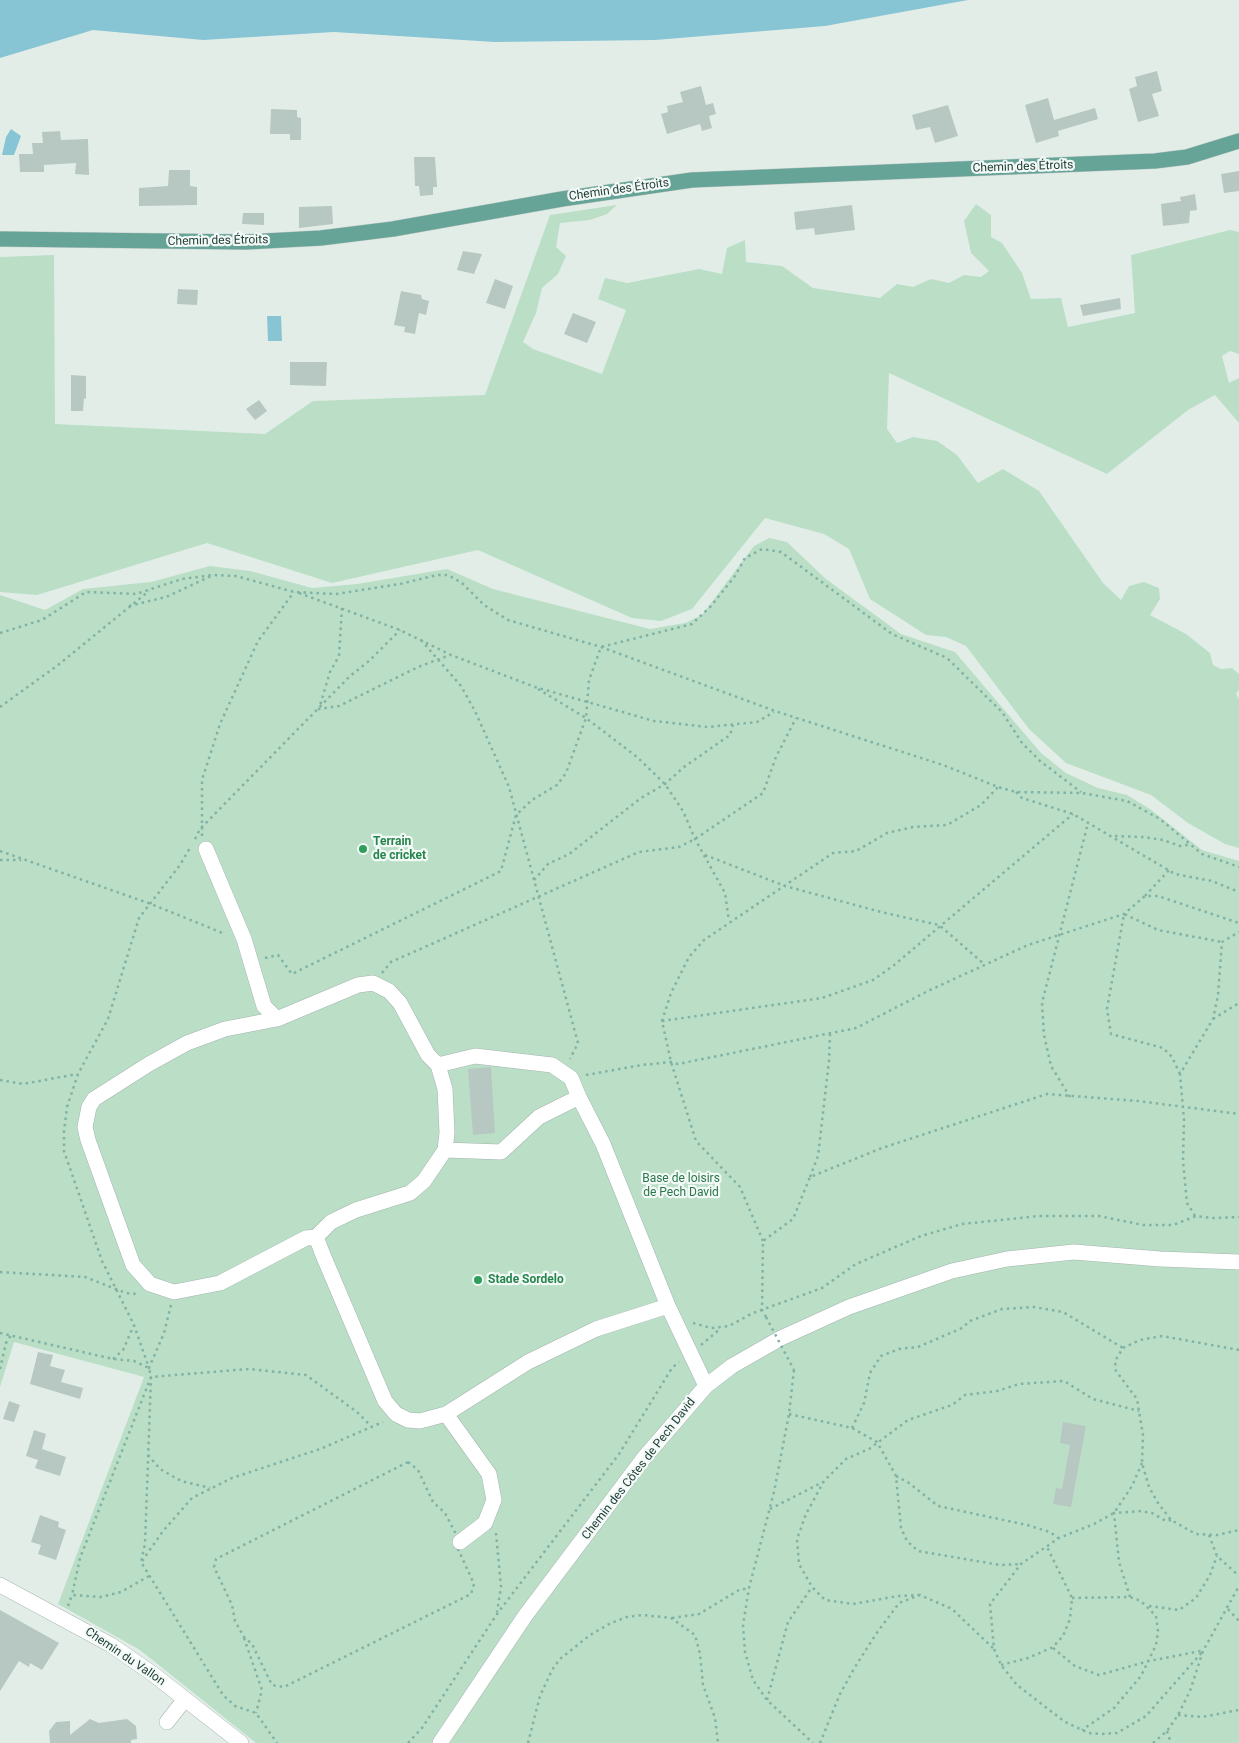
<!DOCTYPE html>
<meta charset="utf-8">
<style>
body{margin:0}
canvas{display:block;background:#e2ede8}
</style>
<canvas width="1239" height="1743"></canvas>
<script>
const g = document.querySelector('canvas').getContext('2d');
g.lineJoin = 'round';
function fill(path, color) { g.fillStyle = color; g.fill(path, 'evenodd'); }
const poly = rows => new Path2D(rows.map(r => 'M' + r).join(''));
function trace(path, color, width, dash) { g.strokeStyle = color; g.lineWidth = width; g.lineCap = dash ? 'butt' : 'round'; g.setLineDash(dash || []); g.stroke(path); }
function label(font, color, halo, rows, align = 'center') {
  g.font = font + ' Roboto,sans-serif'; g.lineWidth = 4.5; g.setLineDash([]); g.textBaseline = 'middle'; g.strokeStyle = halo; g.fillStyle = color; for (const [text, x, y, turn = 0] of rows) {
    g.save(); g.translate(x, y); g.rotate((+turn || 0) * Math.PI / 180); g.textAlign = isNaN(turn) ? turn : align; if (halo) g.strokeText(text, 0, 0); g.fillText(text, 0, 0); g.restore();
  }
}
fill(poly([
 [976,204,991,215,991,237,1002,243,1022,273,1031,299,1061,298,1068,327,1135,313,1131,255,1230,230,1239,232,1239,354,1230,351,1222,356,1229,383,1239,378,1239,423,1215,395,1188,410,1107,474,889,373,887,429,897,443,913,437,937,441,957,455,978,483,1003,469,1039,491,1103,583,1121,600,1129,586,1144,582,1159,588,1160,599,1150,615,1186,634,1210,653,1213,665,1221,669,1232,668,1239,674,1239,690,1236,694,1239,699,1239,848,1225,844,1188,823,1151,795,1066,763,1029,729,966,646,946,637,926,635,870,599,849,549,824,534,765,518,692,609,661,621,632,618,478,550,332,583,207,543,37,595,0,592,0,257,54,255,55,424,265,434,313,401,485,395,550,215,617,205,607,214,590,220,560,223,556,247,566,256,558,274,542,288,536,313,523,342,533,349,602,374,626,310,598,299,605,278,627,283,699,269,722,274,727,248,745,240,746,262,782,266,813,288,880,298,897,284,913,287,931,279,949,283,964,275,981,277,989,271,971,253,964,221],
 [769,538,787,542,826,579,901,634,955,652,1041,753,1066,773,1098,788,1127,795,1150,809,1202,850,1239,861,1239,1743,256,1743,140,1650,58,1604,144,1377,14,1342,0,1387,0,595,45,610,83,589,151,582,210,566,250,571,312,588,357,584,447,569,493,589,650,629,685,623,702,615,754,546]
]), '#badfc6');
fill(poly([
 [0,0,968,0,825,26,655,40,495,42,334,32,203,40,93,30,0,58],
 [11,129,21,136,14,155,2,155,6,137],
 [267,316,281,316,282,341,268,341]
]), '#88c5d4');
fill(poly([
 [1157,71,1162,91,1152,94,1159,116,1138,122,1129,89,1137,86,1135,77],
 [701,86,706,105,713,103,716,114,709,116,712,128,702,131,700,124,667,134,661,114,668,112,667,106,683,102,680,92],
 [1048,98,1054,120,1095,108,1098,119,1058,131,1059,136,1036,143,1025,105],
 [948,105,958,136,935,143,930,127,916,130,912,115],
 [271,109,297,110,297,117,301,118,301,140,290,140,290,134,270,134],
 [60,131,61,140,88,139,89,175,75,174,76,163,44,165,44,172,20,172,19,154,33,154,32,143,43,143,42,132],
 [414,157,435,157,437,187,433,187,433,195,420,196,419,186,415,186],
 [169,170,190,170,190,186,197,187,197,205,139,206,139,188,168,186],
 [1239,171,1239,191,1224,193,1221,174],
 [1195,194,1197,210,1190,211,1189,223,1163,226,1161,204,1181,201,1180,197],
 [852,205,855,230,815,235,814,228,796,230,794,212],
 [332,206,333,224,299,228,299,207],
 [243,213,264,213,264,225,242,224],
 [463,251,482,254,474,274,457,270],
 [495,279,513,286,505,309,486,303],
 [178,289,198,290,197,305,177,304],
 [401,291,421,295,422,299,429,301,426,315,419,313,415,334,404,332,405,327,394,325],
 [1120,298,1121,309,1083,316,1080,305],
 [573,313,596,322,587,343,564,334],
 [290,362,327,362,326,386,290,385],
 [71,375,86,376,86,399,84,398,83,411,71,411],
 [259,400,267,411,255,420,246,409],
 [491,1067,495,1133,473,1135,468,1069],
 [38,1352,53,1355,50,1366,65,1370,61,1382,83,1388,80,1399,30,1384],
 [9,1401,20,1405,14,1422,3,1419],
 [1063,1422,1086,1426,1071,1507,1053,1504,1056,1488,1062,1489,1070,1445,1060,1443],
 [34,1430,46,1434,42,1449,66,1457,60,1476,35,1468,38,1460,26,1456],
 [40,1515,59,1522,58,1527,66,1530,56,1560,38,1554,41,1545,31,1542],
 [0,1610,59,1643,42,1670,30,1663,29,1667,19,1661,0,1691],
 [90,1719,99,1723,127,1719,136,1726,137,1739,131,1740,131,1743,50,1743,49,1731,56,1722,70,1721,70,1735]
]), '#b7c8c2');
const minor = poly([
 [206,849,244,939,264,1006,277,1019],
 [579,1097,571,1078,552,1065,475,1056,438,1065,445,1089,447,1133,445,1150,424,1181,410,1193,356,1210,331,1222,316,1237,323,1255,385,1401,396,1414,408,1420,420,1421,446,1414,528,1362,596,1329,668,1306],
 [445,1150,501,1152,539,1117,579,1097,603,1144,668,1306,706,1386],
 [316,1237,306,1238,220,1283,174,1292,150,1284,133,1265,88,1140,85,1127,89,1107,94,1099,149,1064,187,1043,225,1029,277,1019,358,985,373,983,389,991,400,1003,428,1055,438,1065],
 [446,1414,489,1474,494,1500,485,1523,460,1542],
 [0,1585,111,1645,153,1674,241,1743],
 [167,1722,185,1699],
 [440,1743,525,1616,643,1459,706,1386,732,1366,781,1338,849,1307,952,1271,1007,1259,1074,1252,1160,1259,1239,1262]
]);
const major = poly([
 [0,239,246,242,321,238,393,229,562,199,692,180,1155,161,1187,157,1239,141]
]);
trace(minor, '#a4b5b0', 16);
trace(major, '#c1c9c7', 16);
trace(poly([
 [299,593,400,630,451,655,535,687,654,721,708,727,757,722,774,712],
 [129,606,166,597,211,576],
 [342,608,339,656,330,672,319,709,339,706,418,667,450,655],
 [0,633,42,620,86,592,136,594,182,579,213,575,236,576,294,592,336,594,400,584,437,575,448,575,462,583,484,605,508,620,601,647,775,711,943,765,998,787,1016,792,1082,793,1127,801,1160,819,1202,854,1239,867],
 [421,640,461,686,475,711,509,787,578,1043,570,1059],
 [538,689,586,718,637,757,665,784,683,811,695,839,725,893,729,921],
 [0,707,58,665,149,591],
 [1016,792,1022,798,1073,814,1175,874,1212,881,1239,892],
 [202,836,202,780,220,724,258,641,294,592],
 [1115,836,1143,837,1163,840,1180,846,1188,845],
 [195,839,200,829,350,676,369,661,400,630],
 [0,851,151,904,225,934],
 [705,855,785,886,881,912,939,925,984,964],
 [0,860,21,860],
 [534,880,548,864,569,854,641,798,665,784,684,767,730,735,733,725],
 [1145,896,1169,870],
 [265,958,278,955,292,974,501,871,516,815,532,800,557,785,566,773,586,718,589,680,601,647,692,624,711,606,735,576,745,558,762,549,781,552,892,634,947,658,1002,712,1022,743,1040,761,1081,792],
 [382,973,391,962,639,852,679,847,695,839,763,793,776,757,796,718],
 [1213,1019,1239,1003],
 [662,1021,822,998,873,980,893,966,1073,814],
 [1180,1074,1172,1057,1163,1048,1111,1034,1107,1009,1124,914,1158,930,1222,942],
 [586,1075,642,1065,671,1062,678,1064,856,1028,930,990,1028,945,1124,914,1145,896,1158,896,1239,923],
 [0,1080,23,1084,77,1074],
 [1070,1097,1051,1066,1044,1035,1042,1003,1088,823],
 [810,1177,818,1156,829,1061,830,1034],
 [1195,1216,1187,1203,1183,1161,1184,1120,1180,1074,1213,1019,1218,995,1222,942,1239,932],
 [763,1241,740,1187,696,1141,671,1062,662,1021,671,993,689,957,704,940,833,853,856,851,887,833,913,827,947,825,981,805,998,787],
 [0,1272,85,1277,126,1293,134,1294,138,1291],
 [171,1305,164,1333,149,1368,134,1325,102,1261,64,1151,64,1132,67,1107,78,1074,108,1019,139,918,180,865,191,846],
 [766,1317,762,1310,763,1241,793,1219,810,1177,882,1148,1047,1094,1138,1101,1239,1114],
 [693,1323,711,1328,729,1326,753,1313,822,1288,856,1264,921,1236,962,1224,1039,1216,1099,1216,1143,1225,1173,1225,1196,1216,1212,1218,1239,1217],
 [0,1333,113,1359,134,1361,149,1368,151,1377,145,1544,141,1562,223,1695,235,1706,256,1713,277,1743],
 [701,1345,720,1329],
 [1239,1350,1162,1336,1140,1340,1123,1348,1115,1361,1116,1371,1137,1399,1143,1435,1142,1463,1149,1487,1158,1503,1171,1520,1196,1534,1217,1535,1239,1530],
 [113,1359,123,1350,134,1325],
 [0,1369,6,1343,11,1335],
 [794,1370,789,1414,774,1492,749,1588,743,1625,745,1652,753,1680,767,1700,813,1743],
 [789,1414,852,1428,877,1442,896,1476,901,1528,907,1541,918,1551,1000,1565,1021,1564],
 [852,1428,864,1403,870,1373,881,1356,899,1349,918,1347,962,1328,970,1321,1002,1309,1034,1307,1063,1312,1123,1348],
 [148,1455,160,1469,181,1481,210,1488],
 [408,1462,418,1470,433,1502,445,1513,460,1542,458,1549,474,1584,471,1594,284,1687,272,1685,252,1644,244,1637,235,1621,232,1605,214,1567,216,1559,408,1462],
 [1142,1463,1132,1486,1114,1513,1094,1524,1059,1538,1021,1564,990,1604,994,1649,1001,1665,1017,1685,1065,1722,1089,1733,1100,1734,1117,1733,1146,1716,1203,1651],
 [896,1476,909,1483,938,1506,1027,1525,1050,1532,1058,1538],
 [770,1509,823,1482],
 [496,1533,501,1587,497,1612],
 [1209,1535,1217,1556,1239,1576],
 [142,1561,163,1531,192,1498,232,1478,320,1449,383,1422],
 [149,1576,121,1592,101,1597,72,1595,80,1558,151,1377,249,1369,306,1375,357,1412,372,1427],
 [920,1595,898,1596,853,1604,825,1600,812,1587,799,1564,797,1539,806,1514,824,1481,846,1459,869,1449,908,1420,952,1405,965,1395,997,1391,1019,1384,1064,1381,1093,1399,1139,1411],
 [1130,1597,1119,1562,1114,1513,1141,1511,1152,1513,1166,1521,1171,1520],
 [1072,1598,1130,1597,1141,1601,1156,1616,1158,1631,1156,1645,1141,1676,1114,1708,1082,1730],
 [68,1606,72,1595],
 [1149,1606,1179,1610,1196,1598,1210,1575,1217,1556],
 [1228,1609,1239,1621],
 [672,1618,699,1614,739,1590,749,1588],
 [244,1638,262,1690,256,1713],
 [1053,1648,1075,1666,1099,1675,1149,1661,1201,1651],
 [1001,1665,1028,1658,1053,1647,1063,1636,1070,1619,1072,1598,1047,1547],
 [767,1700,788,1622,812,1587],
 [1178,1715,1202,1717,1239,1710],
 [1167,1731,1171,1743],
 [408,1743,422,1728,497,1614,619,1454,672,1368,679,1362],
 [528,1743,540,1696,552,1670,560,1659,590,1635,611,1623,627,1617,643,1615,671,1618,695,1635,700,1654,703,1685,715,1718,718,1743],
 [820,1743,840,1694,855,1667,876,1634,899,1603,920,1595,952,1609,993,1648],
 [1153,1743,1167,1731,1178,1715,1190,1691,1203,1651,1239,1586]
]), '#81b2a5', 2.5, [2.5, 4]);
trace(minor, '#fff', 15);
trace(major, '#65a497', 15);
trace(poly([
 [766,1317,794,1370]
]), '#81b2a5', 2.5, [2.5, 4]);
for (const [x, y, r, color] of [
 [363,849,5,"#2e9e5b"],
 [478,1280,5,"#2e9e5b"]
]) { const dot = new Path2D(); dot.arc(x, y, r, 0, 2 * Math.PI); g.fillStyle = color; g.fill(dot); trace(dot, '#f3f9f6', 2); }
label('12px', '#213f38', '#f3f9f6', [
 ["Chemin des Étroits",1023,167,-2],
 ["Chemin des Étroits",619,190,-8],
 ["Chemin des Étroits",218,241,-1],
 ["Chemin des Côtes de Pech David",639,1469,-52],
 ["Chemin du Vallon",125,1657,34]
]);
label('bold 12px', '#27864d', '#f3f9f6', [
 ["Terrain",373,842],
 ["de cricket",373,856],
 ["Stade Sordelo",488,1280]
], 'left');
label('12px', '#29774b', '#f3f9f6', [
 ["Base de loisirs",681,1179],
 ["de Pech David",681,1193]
]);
</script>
